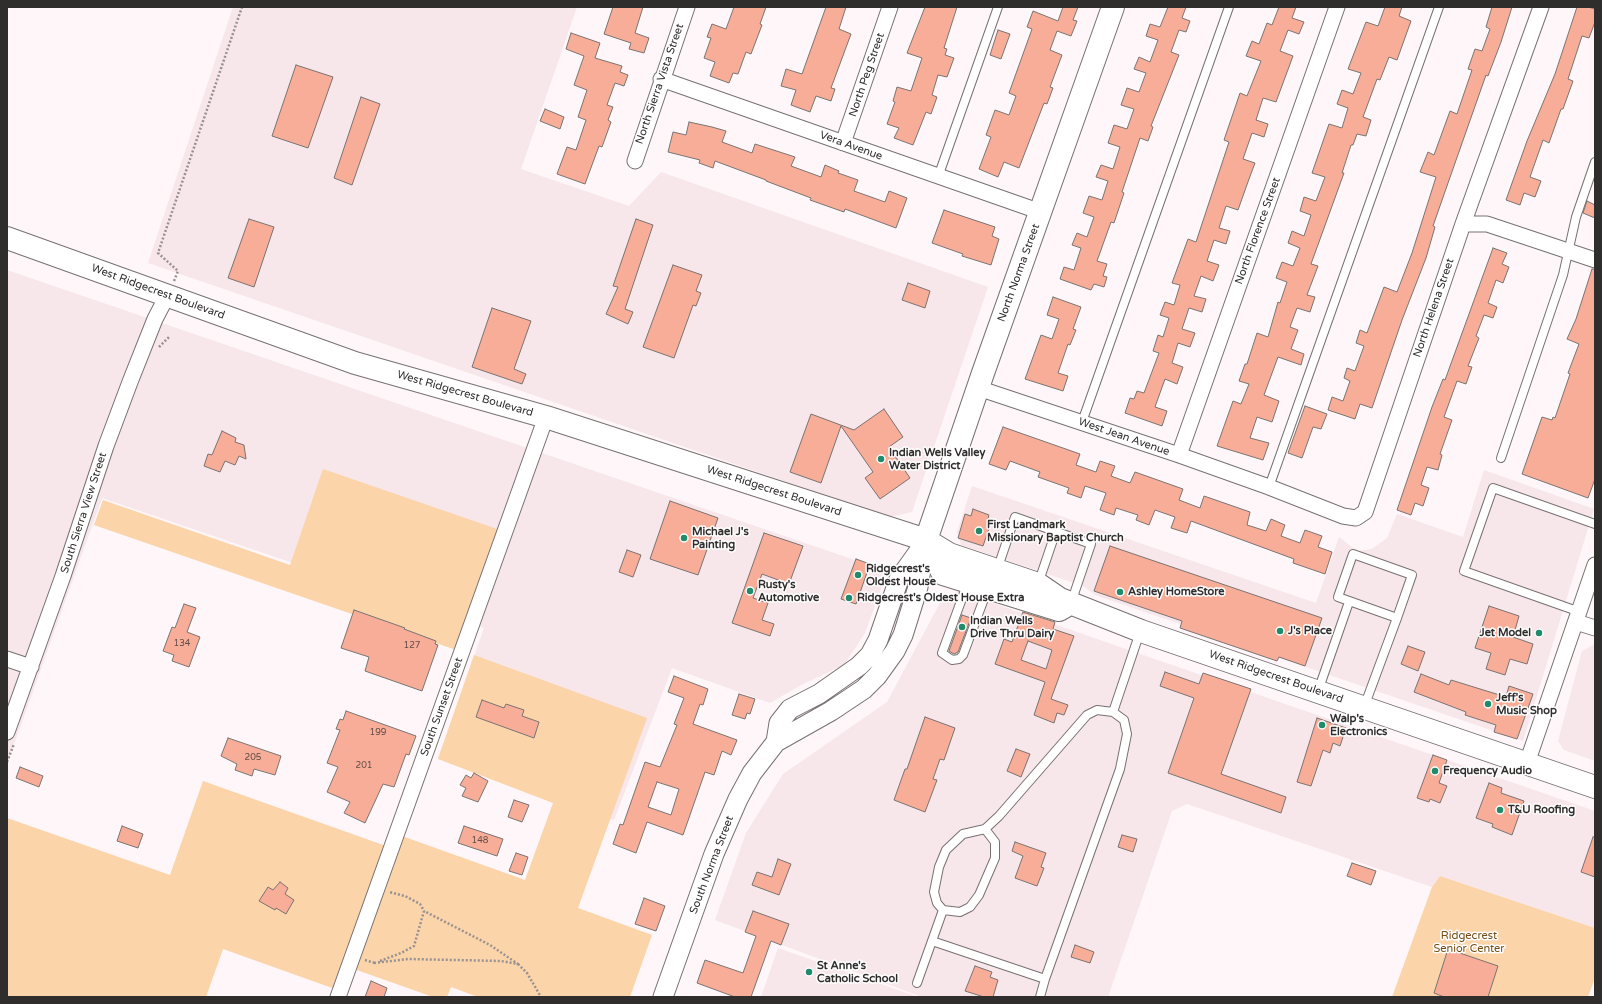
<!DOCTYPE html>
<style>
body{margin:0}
#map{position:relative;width:1602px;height:1004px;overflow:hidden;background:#fef6f8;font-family:"Varela Round",sans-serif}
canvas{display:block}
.frame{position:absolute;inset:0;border:8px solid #302d2d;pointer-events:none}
</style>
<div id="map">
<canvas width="1602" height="1004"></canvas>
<div class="frame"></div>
</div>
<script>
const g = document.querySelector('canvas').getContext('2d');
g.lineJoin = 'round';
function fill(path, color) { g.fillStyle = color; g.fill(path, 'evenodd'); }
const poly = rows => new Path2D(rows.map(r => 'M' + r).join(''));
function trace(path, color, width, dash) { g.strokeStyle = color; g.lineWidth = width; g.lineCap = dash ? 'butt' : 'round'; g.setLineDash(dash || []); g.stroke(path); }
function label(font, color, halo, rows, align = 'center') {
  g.font = font + ' "Varela Round",sans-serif'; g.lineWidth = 3; g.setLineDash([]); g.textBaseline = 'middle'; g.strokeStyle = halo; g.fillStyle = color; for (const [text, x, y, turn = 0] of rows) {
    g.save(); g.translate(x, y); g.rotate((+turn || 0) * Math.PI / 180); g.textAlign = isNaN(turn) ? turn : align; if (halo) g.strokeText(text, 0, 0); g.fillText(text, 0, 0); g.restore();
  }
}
fill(poly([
 [233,7,577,7,521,169,629,206,661,172,988,287,912,512,889,517,148,263],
 [7,270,881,569,885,578,865,633,844,665,803,684,770,703,672,668,614,820,438,758,484,628,102,498,7,764],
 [1484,470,1594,509,1523,741,1095,595,1083,586,961,545,957,532,972,486,1316,603,1339,537,1357,551,1372,549,1387,538,1397,514,1463,537],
 [958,591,1595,811,1595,928,1440,876,1432,887,1187,804,1172,811,1108,997,922,997,715,920,746,833,783,774,887,702,941,601],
 [1595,644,1595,761,1564,750,1558,741,1582,651],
 [778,948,918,997,761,997]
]), '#f7e6ea');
fill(poly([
 [323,469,500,530,459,651,94,525,103,500,290,565],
 [474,655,647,718,578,908,652,935,630,997,478,997,451,987,447,997,433,997,354,969,402,836,525,880,553,803,438,759],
 [203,781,386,846,335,989,223,949,206,997,7,997,7,818,170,875],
 [1440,876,1595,928,1595,978,1588,997,1392,997,1432,887]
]), '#fbd4a9');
const building = poly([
 [613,7,643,7,635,33,649,38,644,53,629,49,631,43,604,34,613,7],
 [734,7,766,7,760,24,762,25,751,54,746,52,738,74,733,73,729,83,710,76,715,62,704,58,711,38,707,37,712,24,726,29,734,7],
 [826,7,846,7,839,29,851,34,831,88,835,89,831,101,816,96,810,112,791,105,796,90,781,86,786,69,802,74,826,7],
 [925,7,957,7,944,48,947,49,945,55,954,58,947,77,938,75,932,95,937,97,931,114,926,112,913,145,894,138,899,128,887,124,895,102,893,101,897,87,911,91,922,58,907,53,925,7],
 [1063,7,1078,7,1073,20,1077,21,1071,36,1057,31,1050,50,1062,55,1050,87,1053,88,1047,104,1044,103,1019,168,1004,162,998,177,979,169,991,137,986,135,995,110,1009,115,1016,96,1009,93,1032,29,1027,27,1033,11,1058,21,1063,7],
 [1168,7,1186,7,1182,18,1190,21,1186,32,1179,30,1171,52,1179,55,1151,126,1153,127,1148,141,1140,138,1122,192,1124,193,1114,223,1111,222,1097,261,1107,264,1103,276,1107,277,1104,287,1094,284,1091,290,1060,279,1064,267,1074,270,1081,248,1072,245,1077,233,1087,237,1094,217,1083,213,1089,196,1102,200,1108,181,1096,177,1101,165,1113,169,1120,147,1108,143,1114,125,1127,129,1134,109,1121,105,1127,88,1139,92,1146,73,1134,69,1139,57,1150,62,1158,40,1146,36,1150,24,1160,27,1168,7],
 [1279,7,1296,7,1292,18,1304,22,1299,34,1288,30,1280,51,1293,56,1276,102,1263,98,1256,120,1268,124,1264,137,1252,133,1243,159,1255,163,1249,179,1238,210,1226,206,1219,228,1230,231,1226,244,1214,240,1207,261,1219,265,1213,281,1201,276,1194,296,1206,299,1202,312,1189,308,1182,329,1195,333,1190,347,1178,343,1172,363,1183,367,1177,384,1165,379,1155,407,1167,411,1162,426,1125,413,1130,398,1134,399,1137,391,1144,393,1159,353,1153,351,1158,335,1163,337,1169,318,1160,315,1165,302,1174,305,1180,285,1172,283,1188,239,1196,242,1229,142,1224,140,1240,93,1247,96,1261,61,1246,56,1252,41,1259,44,1267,23,1272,25,1279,7],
 [1385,7,1402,7,1399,16,1411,21,1397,60,1389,57,1380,80,1377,79,1363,117,1371,120,1366,136,1357,134,1353,145,1351,145,1342,173,1344,173,1311,264,1318,266,1307,295,1315,297,1310,312,1297,308,1290,327,1298,330,1291,349,1304,354,1301,365,1278,357,1264,395,1279,401,1272,422,1257,417,1250,438,1269,443,1263,460,1217,446,1233,401,1241,404,1249,384,1239,381,1245,364,1247,364,1257,333,1268,337,1278,302,1280,303,1287,282,1276,278,1282,262,1293,266,1300,248,1288,243,1292,231,1304,236,1311,215,1300,211,1304,197,1316,201,1325,177,1312,173,1329,124,1342,128,1348,108,1337,104,1342,90,1353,94,1361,73,1348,69,1366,22,1378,26,1385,7],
 [1492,7,1512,7,1501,42,1488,76,1486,75,1448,183,1433,226,1435,227,1426,258,1402,320,1372,408,1360,404,1355,419,1328,410,1332,397,1343,401,1350,381,1344,378,1347,368,1355,371,1364,346,1356,343,1360,330,1367,333,1384,287,1397,292,1412,253,1436,177,1420,172,1428,152,1434,155,1450,111,1457,114,1472,70,1468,69,1475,49,1482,51,1490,29,1486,27,1492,7],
 [1577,7,1588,7,1595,9,1595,22,1589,38,1582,36,1568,79,1573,81,1563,109,1561,109,1549,143,1543,140,1530,177,1541,181,1535,197,1524,193,1520,205,1506,200,1527,141,1555,74,1577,7],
 [998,30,1010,34,1001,59,990,55,998,30],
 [571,33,600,43,595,58,622,66,620,72,628,75,624,86,615,83,607,105,613,107,608,120,611,122,602,147,599,146,585,184,557,174,567,147,576,150,586,120,578,117,587,90,574,85,584,56,566,49,571,33],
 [296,65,333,77,308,148,272,136,296,65],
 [361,97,380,104,352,185,334,178,361,97],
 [545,109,564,117,560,129,540,121,545,109],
 [689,122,712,127,726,131,722,142,752,153,755,144,795,157,791,166,821,177,825,165,839,171,838,173,858,180,854,191,885,202,889,191,907,198,896,228,845,209,844,212,810,200,811,198,766,181,766,180,715,161,713,168,699,163,700,160,668,152,673,132,686,135,689,122],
 [1587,201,1595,205,1595,218,1583,213,1587,201],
 [944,210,995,227,992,236,999,239,991,265,962,256,963,254,932,243,944,210],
 [249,219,274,227,254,287,228,278,249,219],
 [636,219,653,225,625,309,633,312,628,324,606,314,618,287,613,286,636,219],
 [1493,248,1507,253,1502,264,1509,267,1503,283,1496,280,1488,303,1497,307,1493,318,1484,315,1476,336,1479,338,1468,366,1472,367,1466,384,1457,381,1444,417,1452,420,1440,454,1442,455,1438,470,1427,467,1421,485,1429,488,1423,506,1415,503,1411,515,1397,510,1432,407,1443,379,1445,380,1493,248],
 [673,265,702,275,696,291,701,293,696,306,693,305,674,358,643,347,673,265],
 [1592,269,1595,269,1595,479,1588,498,1522,474,1542,417,1552,420,1553,417,1555,418,1570,374,1568,373,1579,344,1567,339,1576,319,1592,269],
 [908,283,930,291,925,308,902,300,908,283],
 [1053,297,1081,307,1073,329,1076,330,1070,345,1068,344,1058,373,1068,376,1063,391,1025,379,1041,335,1052,339,1059,319,1047,315,1053,297],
 [492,308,531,321,514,369,526,374,522,384,472,367,492,308],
 [1305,406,1327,414,1321,429,1313,427,1302,458,1288,453,1305,406],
 [884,409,903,437,889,447,910,478,880,499,865,478,873,472,841,426,821,483,790,472,811,414,854,430,884,409],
 [1003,427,1080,454,1076,465,1096,472,1100,461,1115,466,1111,476,1130,483,1135,472,1183,489,1179,500,1200,508,1204,496,1250,512,1247,525,1266,531,1271,519,1285,525,1281,536,1300,543,1305,530,1322,536,1318,547,1332,552,1325,574,1293,563,1294,559,1191,521,1187,533,1171,528,1175,517,1155,510,1149,525,1136,520,1138,515,1116,508,1114,515,1100,510,1106,493,1085,486,1081,498,1067,493,1069,488,1038,477,1040,472,1010,461,1006,470,989,464,1003,427],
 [222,431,236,438,235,442,244,445,246,459,239,456,235,465,225,461,220,472,204,466,208,454,212,455,222,431],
 [670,501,718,518,698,575,650,559,670,501],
 [973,509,989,515,987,522,991,523,983,546,958,538,965,514,971,516,973,509],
 [764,533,803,546,789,584,762,574,753,598,768,603,762,620,774,624,770,636,732,623,764,533],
 [1110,546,1322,618,1305,666,1279,657,1277,661,1180,628,1182,621,1094,591,1110,546],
 [627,550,641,555,633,577,619,572,627,550],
 [856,559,870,564,856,604,841,599,856,559],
 [184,604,196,608,187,632,200,637,189,667,172,661,174,655,163,651,172,627,175,628,184,604],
 [1489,606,1519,616,1513,637,1533,644,1527,664,1510,659,1505,675,1486,669,1491,653,1475,648,1489,606],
 [354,610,405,628,404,629,436,641,435,644,438,645,422,691,365,671,369,657,341,648,354,610],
 [1023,612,1055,622,1053,629,1074,636,1051,699,1068,705,1064,715,1057,713,1054,723,1034,715,1045,682,995,664,1004,639,1012,642,1023,612],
 [1028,641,1052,650,1046,669,1021,660,1028,641],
 [962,615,971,618,958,652,954,654,949,651,962,615],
 [1408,646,1425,652,1418,671,1401,664,1408,646],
 [1165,672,1199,684,1203,673,1251,689,1221,774,1286,797,1281,813,1168,773,1194,698,1160,686,1165,672],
 [1421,674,1449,685,1451,680,1506,697,1509,686,1533,694,1517,739,1494,732,1496,725,1465,715,1466,712,1414,692,1421,674],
 [674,676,708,689,703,705,700,704,693,724,737,740,731,755,722,751,714,775,705,772,683,835,647,822,636,853,613,844,620,824,623,825,645,762,660,767,677,725,674,724,684,698,668,692,674,676],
 [657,782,679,789,671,815,648,807,657,782],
 [739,694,755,699,750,714,747,713,745,719,732,715,739,694],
 [482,700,504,708,506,704,524,710,522,716,539,722,534,738,476,717,482,700],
 [346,711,416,736,409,755,406,754,394,787,383,784,365,823,344,813,350,802,327,792,338,767,327,763,340,730,336,729,340,719,343,720,346,711],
 [925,717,955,728,944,760,940,759,933,779,937,780,925,812,894,800,905,769,907,769,925,717],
 [1317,718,1346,728,1340,746,1333,743,1330,753,1323,750,1311,786,1297,782,1317,718],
 [228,738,281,756,275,775,254,769,252,776,235,770,237,764,221,756,228,738],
 [1016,749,1030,754,1021,777,1007,771,1016,749],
 [1433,755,1447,760,1439,783,1447,786,1440,803,1430,799,1429,802,1417,798,1433,755],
 [20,767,43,776,39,787,16,778,20,767],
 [474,773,488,781,478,802,462,796,466,788,460,785,466,775,471,778,474,773],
 [1489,783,1502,788,1501,793,1524,801,1512,835,1492,827,1493,824,1476,818,1489,783],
 [514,800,529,805,522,822,508,817,514,800],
 [122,826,143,834,138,848,117,841,122,826],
 [464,826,503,839,497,856,458,843,464,826],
 [1122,835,1137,839,1133,852,1118,847,1122,835],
 [1593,837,1595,837,1595,877,1581,872,1593,837],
 [1015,842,1046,853,1041,867,1044,868,1037,886,1015,878,1023,856,1012,851,1015,842],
 [516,853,528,857,522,875,509,871,516,853],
 [778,859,791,864,779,895,752,885,757,872,772,877,778,859],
 [1352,863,1376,871,1371,885,1347,876,1352,863],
 [280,882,288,888,285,894,294,900,286,914,276,908,275,910,259,901,268,887,273,890,280,882],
 [644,898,665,906,656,931,635,924,644,898],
 [753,911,789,924,781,945,771,941,751,997,735,997,697,983,705,960,743,973,756,936,745,932,753,911],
 [1075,945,1094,952,1090,963,1071,957,1075,945],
 [1448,949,1498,966,1488,997,1444,997,1434,993,1448,949],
 [975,966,992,972,990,977,998,980,993,997,984,997,965,991,975,966],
 [371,981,387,988,384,997,365,997,371,981]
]);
fill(building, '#f7ad97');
trace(building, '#7a7472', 1);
const service = poly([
 [938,177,998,7],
 [1082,422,1229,7],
 [1501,458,1563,275,1576,217,1595,162],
 [1269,487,1439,7],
 [997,570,1015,517,1091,544,1071,603],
 [968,582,942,653,952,660,959,659,963,655,988,588],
 [1038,584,1056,531],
 [1580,612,1464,571,1493,488,1595,524],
 [1318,691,1349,602],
 [1364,707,1397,618,1412,575,1353,554,1338,597,1397,618],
 [985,829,995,842,995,858,979,895,970,907,960,912,943,910,937,903,934,892,939,867,946,850,963,834,985,829,999,816,1087,715,1097,710,1113,712,1140,632],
 [932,941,1045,979,1120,769,1127,734,1124,720,1113,712],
 [917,983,943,910],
 [1040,997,1045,979]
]);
const minor = poly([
 [661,79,1041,212],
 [843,143,890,7],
 [635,161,687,7],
 [1463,224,1487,224,1595,260],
 [978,388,1179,455,1269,487,1343,516,1356,518,1365,512,1463,224,1541,7],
 [1179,455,1337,7],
 [1576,622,1595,628],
 [7,659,31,667],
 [7,732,63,576,106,446,130,382,155,319,167,296],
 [1527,763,1595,565],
 [338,997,546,417]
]);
const tertiary = poly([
 [776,742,779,723,790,709,819,694,859,666,870,655,878,640,899,579,924,544],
 [663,997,714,854,738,799,752,773,776,742,831,711,864,689,877,676,895,651,903,635,918,587,926,540]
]);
const secondary = poly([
 [7,238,355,363,546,417,926,540,949,554,1038,584,1060,599,1141,631,1595,787],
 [926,540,983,373,1113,7],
 [926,540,943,574,1059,610,1066,606]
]);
trace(service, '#787172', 10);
trace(minor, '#787172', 17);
trace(tertiary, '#787172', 21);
trace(secondary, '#787172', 24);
trace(poly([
 [174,281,178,271,158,253,242,7],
 [159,347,170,336],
 [7,762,14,744],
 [365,960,375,963],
 [380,961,401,953,414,946,424,911,420,904,405,896,389,892],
 [374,963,408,959,501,961,518,964,490,945,424,911],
 [518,964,527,973,541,997]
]), '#979192', 2.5, [2, 2]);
trace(service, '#fff', 8);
trace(minor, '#fff', 15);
trace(tertiary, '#fff', 19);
trace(secondary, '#fff', 22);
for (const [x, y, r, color] of [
 [881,459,4,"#1f8b6a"],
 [979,531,4,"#1f8b6a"],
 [684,538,4,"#1f8b6a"],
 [858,575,4,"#1f8b6a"],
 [750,591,4,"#1f8b6a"],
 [1120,592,4,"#1f8b6a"],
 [849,598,4,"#1f8b6a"],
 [962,627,4,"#1f8b6a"],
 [1280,631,4,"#1f8b6a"],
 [1539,633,4,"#1f8b6a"],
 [1488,704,4,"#1f8b6a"],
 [1322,725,4,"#1f8b6a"],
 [1435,771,4,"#1f8b6a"],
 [1500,810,4,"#1f8b6a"],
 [809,972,4,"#1f8b6a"]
]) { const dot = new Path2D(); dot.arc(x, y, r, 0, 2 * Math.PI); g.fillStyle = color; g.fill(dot); trace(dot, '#fff', 1.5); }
label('9px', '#624d48', null, [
 ["134",182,644],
 ["127",412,646],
 ["199",378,733],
 ["205",253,758],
 ["201",364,766],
 ["148",480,841]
]);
label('11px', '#302d2d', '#fff', [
 ["North Peg Street",867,75,-71],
 ["North Sierra Vista Street",660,84,-71],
 ["Vera Avenue",851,146,20],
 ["North Florence Street",1258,231,-70],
 ["North Norma Street",1019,273,-70],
 ["West Ridgecrest Boulevard",158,292,20],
 ["North Helena Street",1434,308,-71],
 ["West Ridgecrest Boulevard",465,394,16],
 ["West Jean Avenue",1124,437,19],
 ["West Ridgecrest Boulevard",774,491,18],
 ["South Sierra View Street",84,513,-72],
 ["West Ridgecrest Boulevard",1276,677,19],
 ["South Sunset Street",442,707,-70],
 ["South Norma Street",712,865,-69]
]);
label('bold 11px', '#302d2d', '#fff', [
 ["Indian Wells Valley",889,453],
 ["Water District",889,466],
 ["First Landmark",987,525],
 ["Missionary Baptist Church",987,538],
 ["Michael J's",692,532],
 ["Painting",692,545],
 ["Ridgecrest's",866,569],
 ["Oldest House",866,582],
 ["Rusty's",758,585],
 ["Automotive",758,598],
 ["Ashley HomeStore",1128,592],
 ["Ridgecrest's Oldest House Extra",857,598],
 ["Indian Wells",970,621],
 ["Drive Thru Dairy",970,634],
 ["J's Place",1288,631],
 ["Jet Model",1531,633,"right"],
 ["Jeff's",1496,698],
 ["Music Shop",1496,711],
 ["Walp's",1330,719],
 ["Electronics",1330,732],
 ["Frequency Audio",1443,771],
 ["T&U Roofing",1508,810],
 ["St Anne's",817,966],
 ["Catholic School",817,979]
], 'left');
label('11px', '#744b14', '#fff', [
 ["Ridgecrest",1469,936],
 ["Senior Center",1469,949]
]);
</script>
